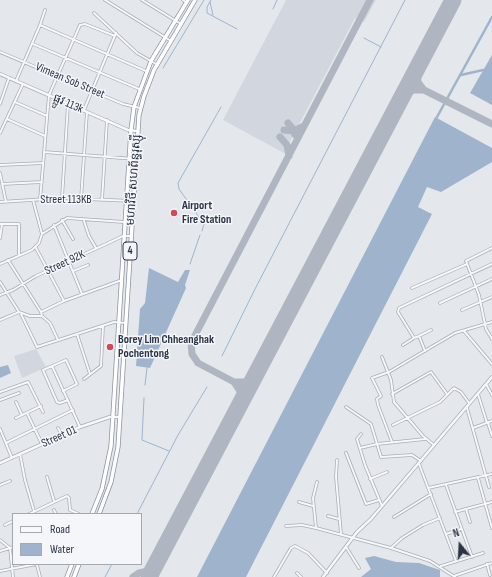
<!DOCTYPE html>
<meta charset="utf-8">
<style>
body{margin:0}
#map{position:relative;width:492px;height:577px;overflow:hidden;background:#e4e7ec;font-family:"Sofia Sans Condensed",sans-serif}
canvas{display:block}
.legend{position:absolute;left:12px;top:513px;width:130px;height:52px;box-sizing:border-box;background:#f4f6f9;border:1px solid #a4a8b1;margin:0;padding:5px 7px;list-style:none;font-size:12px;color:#2b3445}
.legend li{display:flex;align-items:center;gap:8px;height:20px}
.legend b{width:20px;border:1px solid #a4a8b1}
.north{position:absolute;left:440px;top:525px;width:40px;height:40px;-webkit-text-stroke:3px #f4f6f9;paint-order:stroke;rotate:342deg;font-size:11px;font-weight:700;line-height:16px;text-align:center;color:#2b3445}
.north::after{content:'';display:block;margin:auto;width:14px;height:18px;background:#2b3445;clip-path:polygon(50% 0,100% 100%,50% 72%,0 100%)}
</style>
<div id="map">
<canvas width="492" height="577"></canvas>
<ul class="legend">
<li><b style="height:5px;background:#f7f8fa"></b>Road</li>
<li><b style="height:11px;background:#9fb4cc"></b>Water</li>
</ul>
<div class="north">N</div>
</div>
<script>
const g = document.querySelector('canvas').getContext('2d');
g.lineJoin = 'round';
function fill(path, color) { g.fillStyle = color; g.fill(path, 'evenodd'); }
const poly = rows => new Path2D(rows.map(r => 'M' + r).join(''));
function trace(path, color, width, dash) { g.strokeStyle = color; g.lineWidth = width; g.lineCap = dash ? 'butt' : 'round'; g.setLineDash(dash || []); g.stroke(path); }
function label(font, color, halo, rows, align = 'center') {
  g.font = font + ' "Sofia Sans Condensed","Noto Sans Khmer",sans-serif'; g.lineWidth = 3; g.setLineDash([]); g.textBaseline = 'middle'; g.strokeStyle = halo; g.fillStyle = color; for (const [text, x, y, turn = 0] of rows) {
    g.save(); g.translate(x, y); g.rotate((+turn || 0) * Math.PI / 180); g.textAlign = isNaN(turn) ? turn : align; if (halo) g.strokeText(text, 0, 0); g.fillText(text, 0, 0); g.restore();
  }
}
fill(poly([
 [286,0,376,0,364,22,355,18,284,153,223,120],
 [36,349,46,367,22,378,14,356]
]), '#d2d6de');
fill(poly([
 [492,55,492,105,470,93],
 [435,117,492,148,492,162,441,192,427,187,418,207,432,214,246,577,197,577],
 [149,268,178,282,185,270,190,270,185,285,186,288,150,368,136,366,140,309,145,303],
 [8,365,11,373,0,378,0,367],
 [374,556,396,562,419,563,440,570,440,577,361,577,371,569,365,558]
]), '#9fb4cc');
trace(poly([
 [211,0,207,7,207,13,237,29],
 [210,2,213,15],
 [273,9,277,0],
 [364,38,381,47],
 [163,68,204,0],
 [202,231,204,224,179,189,178,183,221,107],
 [190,264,200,235],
 [222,356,255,289,405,0],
 [145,385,147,368],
 [144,398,142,440,169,451],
 [137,514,178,435,207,387],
 [105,577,112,564]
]), '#9fb4cc', 1);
trace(poly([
 [461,75,483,70],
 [437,117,492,17]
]), '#9fb4cc', 2.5);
trace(poly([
 [417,68,418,82,424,90,492,124],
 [402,97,413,90,424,90],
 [288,123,293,129,295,135],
 [284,130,294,131,304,126],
 [280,137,287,145,289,156],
 [234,382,244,382,254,378],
 [241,404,240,391,234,382,198,363,192,354,191,343,370,0],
 [133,577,139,573,148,571,156,563],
 [155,577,158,561]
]), '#b0b6c1', 7);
trace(poly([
 [149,577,453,0]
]), '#b0b6c1', 17);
const minor = poly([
 [105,0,171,41],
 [142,0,181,24],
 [183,0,186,2],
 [45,10,40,25,146,71],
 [94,13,137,53,156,64],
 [33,44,139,89],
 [0,52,123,104,140,108],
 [16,81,40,25],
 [15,102,47,116],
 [0,104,9,78],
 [84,110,116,33],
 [7,119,45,136],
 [0,133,23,84],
 [44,152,135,159],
 [0,165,43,163],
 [0,173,6,202],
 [2,184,42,182],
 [62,198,68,104],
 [81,199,87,112],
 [40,200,49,95,80,25,85,24,115,36],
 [102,200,107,120],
 [0,202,62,198,133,201],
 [62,220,73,239],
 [84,221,89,236,96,248],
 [0,224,19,224,19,255],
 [54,225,82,294],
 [42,234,67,218,124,222],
 [0,238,2,224],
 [36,248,64,301],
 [492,248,466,261,479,295,486,329,492,339],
 [8,260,41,312,42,316],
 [0,264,32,250,39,243,42,234,33,200],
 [73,271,88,265],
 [0,282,19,312,30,316,42,316,50,323,58,340],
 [412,288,467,264],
 [0,295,13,290,36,276,104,245,123,236,131,236],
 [440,303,492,279],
 [462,310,492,297],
 [41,312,64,301,122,280],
 [21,314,37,347,114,322,125,323],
 [0,320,19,312],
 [464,331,492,364],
 [77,334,90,374],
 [419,336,414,338,398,312,399,308,492,264],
 [403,345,414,338],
 [425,351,419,336,431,330],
 [382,357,391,380,394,402,423,436,434,445],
 [52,366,80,427],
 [84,379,101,366,103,326],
 [486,384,492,395],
 [63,391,77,384,66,360,43,370,57,402,60,403,68,400],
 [0,392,28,382,43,412],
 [392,394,431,372,447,394],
 [478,394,487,423],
 [0,400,19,393],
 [16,402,22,415],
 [346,407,371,424,381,457,412,455,421,461],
 [467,408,489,487],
 [27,413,42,444],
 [16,418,41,406],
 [488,423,492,436],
 [393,425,440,402,454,388,461,392,469,403],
 [58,428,62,435],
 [473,428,492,421],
 [0,429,12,458],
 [361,434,357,439,365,465,382,506],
 [392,442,378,405,377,399,381,396,372,378,389,372,455,333,492,322],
 [6,443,73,410],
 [360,448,377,444,425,439],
 [346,453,366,504,379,500],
 [20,454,25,480,34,511],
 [337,460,336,477,341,534],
 [419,464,456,561],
 [47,477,54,501],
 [478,478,492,528],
 [370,479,387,472],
 [0,485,10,481],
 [446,485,472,557],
 [428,488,492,474],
 [299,502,313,506],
 [466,509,470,522],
 [54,510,56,514],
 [455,512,492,502],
 [29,514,67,496,69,498,70,510,79,514],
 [328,516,339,519],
 [394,517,431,494],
 [5,525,13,521],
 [286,526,302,525,316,528,391,548,430,561,455,577],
 [316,528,313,498,317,482],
 [446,534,461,529],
 [0,540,10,548,13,547],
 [346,547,359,568],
 [391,548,402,538,423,525,440,518],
 [0,551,10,548,13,577],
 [487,564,490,575],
 [37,565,40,577],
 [441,566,483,553],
 [0,571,37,564],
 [297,573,301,577],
 [454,576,492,563],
 [274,577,291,548,295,546,308,553,327,573]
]);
const tertiary = poly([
 [0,74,128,130,137,131],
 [0,463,80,427,110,417,120,417],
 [323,577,357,532,371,519,492,377]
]);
const trunk = poly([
 [92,514,102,489,111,446,131,130,134,107,151,61,188,0],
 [99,514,111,482,118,447,139,115,144,96,154,70,195,0],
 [67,577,72,564],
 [74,577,79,564]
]);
trace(minor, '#a9aeb7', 3.5);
trace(tertiary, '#a9aeb7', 4);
trace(trunk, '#8b94a3', 5);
trace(minor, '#f7f8fa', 2);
trace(tertiary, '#f7f8fa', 2.5);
trace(trunk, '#fff', 3.5);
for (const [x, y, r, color] of [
 [174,213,4,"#d1495b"],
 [110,347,4,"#d1495b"]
]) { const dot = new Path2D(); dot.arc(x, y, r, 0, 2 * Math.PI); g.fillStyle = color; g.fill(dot); trace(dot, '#f4f6f9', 1.5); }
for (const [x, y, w] of [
 [130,251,14]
]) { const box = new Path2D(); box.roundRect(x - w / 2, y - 9, w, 18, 3); g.fillStyle = '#f4f6f9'; g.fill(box); trace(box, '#2b3445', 1); }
label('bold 11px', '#2b3445', null, [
 ["4",130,251]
]);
label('12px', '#2b3445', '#f4f6f9', [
 ["Vimean Sob Street",70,81,23],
 ["ផ្លូវ 113k",68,104,23],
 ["មហាវិថី សហព័ន្ធរុស្ស៊ី",134,180,-86],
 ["Street 113KB",66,200],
 ["Street 92K",65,263,-25],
 ["Street 01",59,437,-24]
]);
label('bold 12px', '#2b3445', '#f4f6f9', [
 ["Airport",182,206],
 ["Fire Station",182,220],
 ["Borey Lim Chheanghak",118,340],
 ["Pochentong",118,354]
], 'left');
</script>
